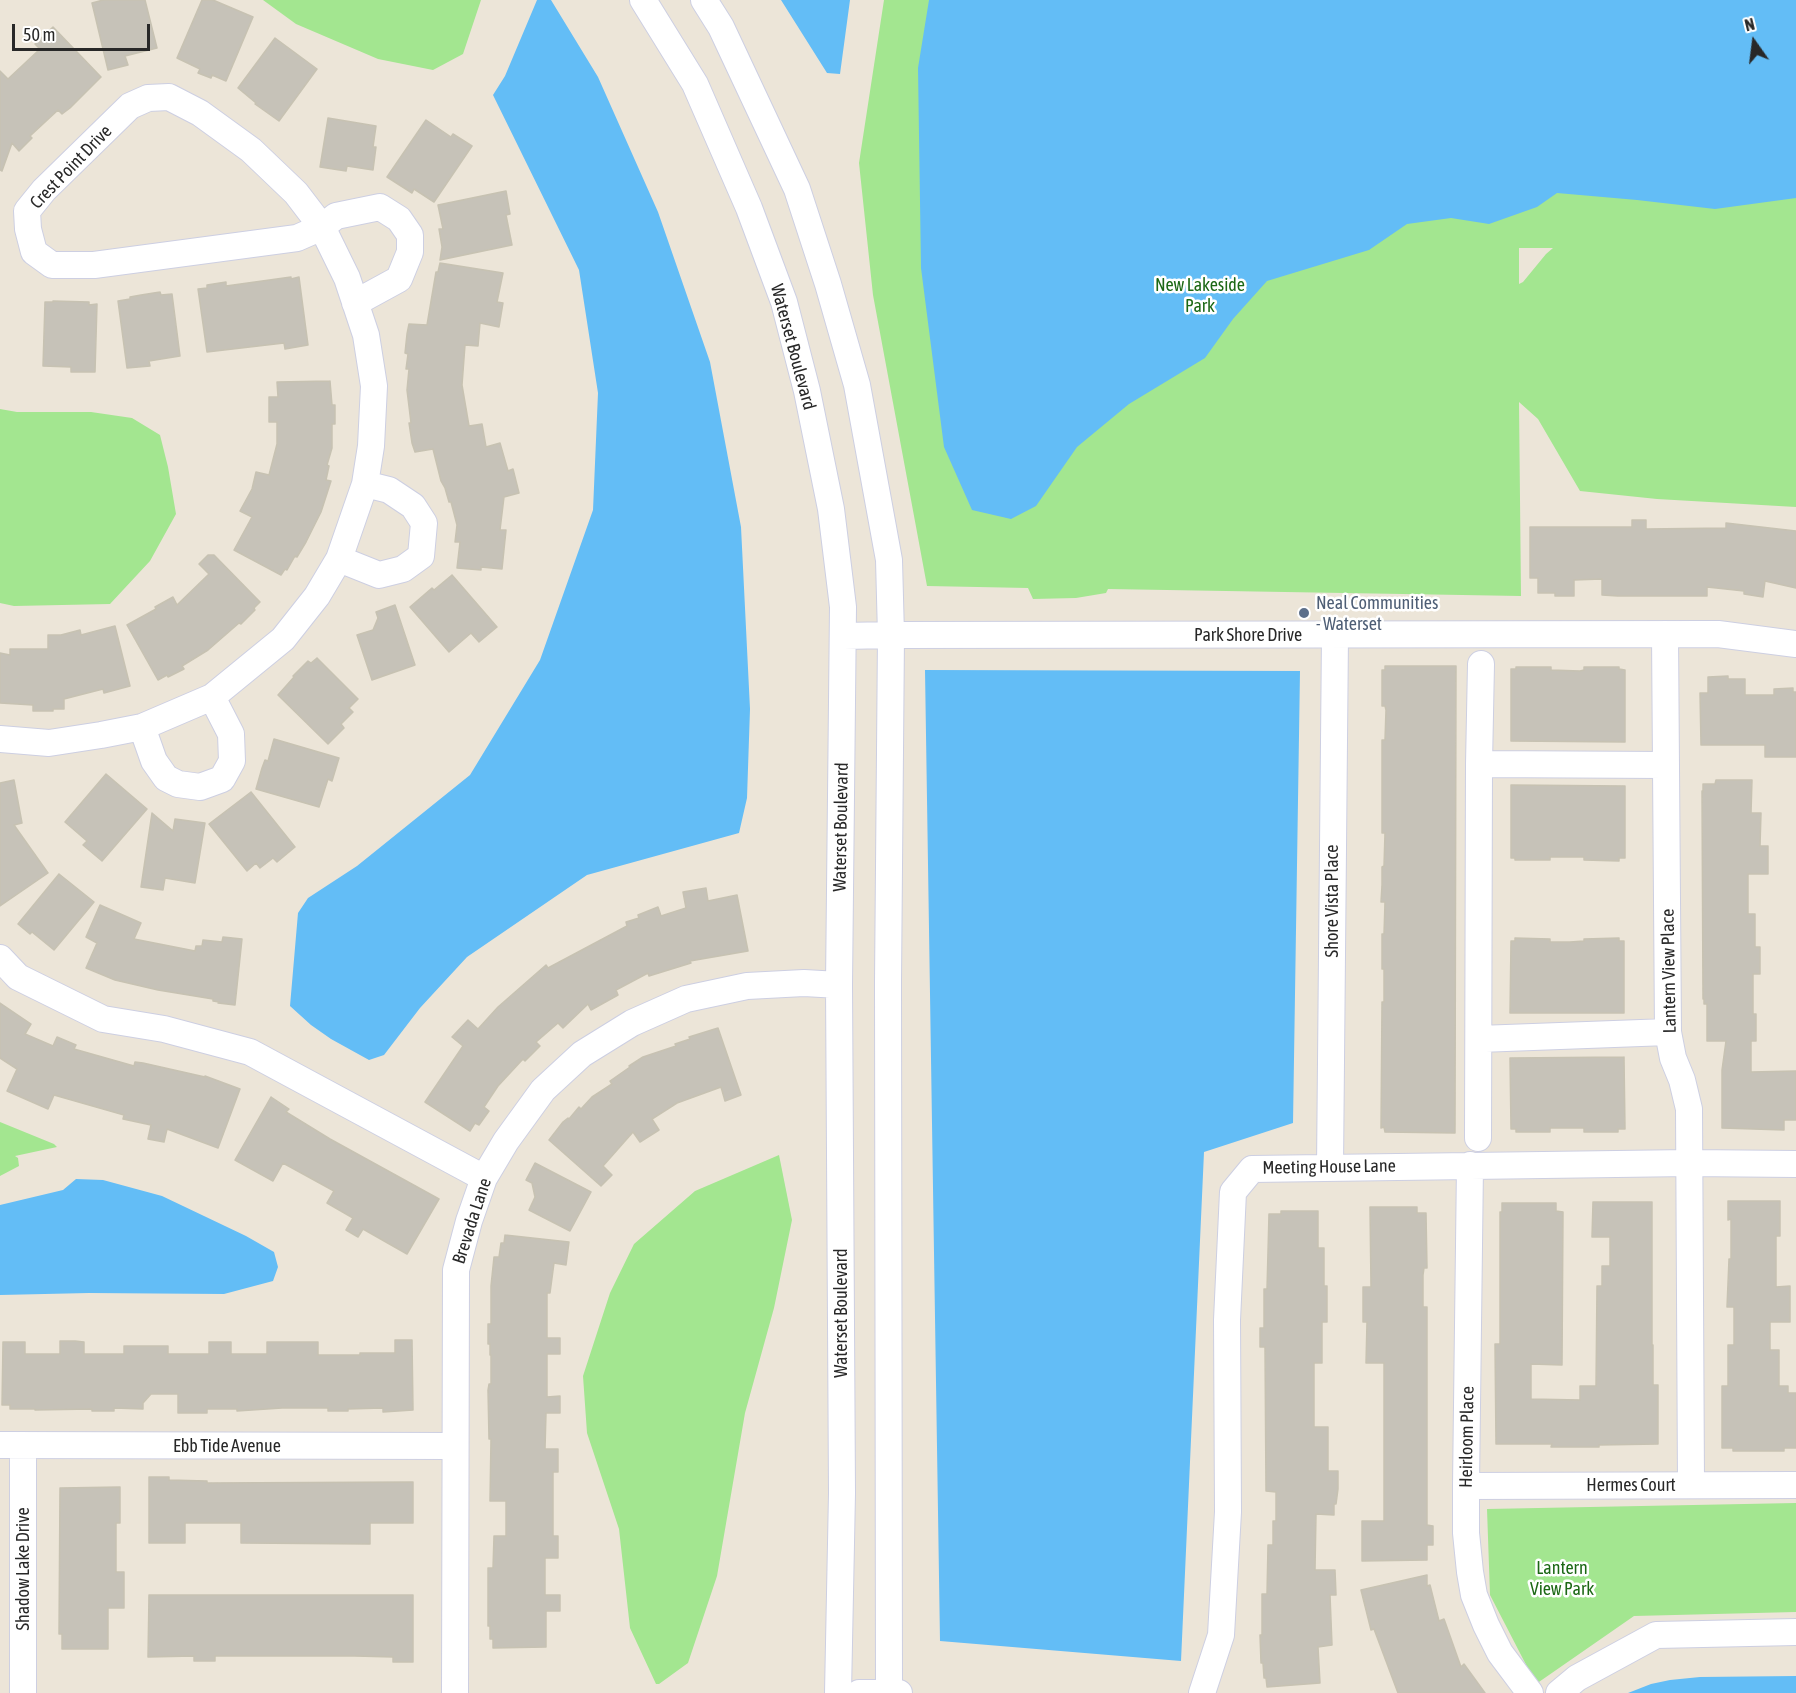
<!DOCTYPE html>
<style>
body{margin:0}
#map{position:relative;width:1796px;height:1693px;overflow:hidden;background:#ece5d8;font-family:"Asap Condensed",sans-serif}
canvas{display:block}
.north{position:absolute;left:1724px;top:12px;width:60px;height:60px;-webkit-text-stroke:4px #fff;paint-order:stroke;rotate:346deg;font-size:16px;font-weight:700;line-height:24px;text-align:center;color:#282828}
.north::after{content:'';display:block;margin:auto;width:21px;height:27px;background:#282828;clip-path:polygon(50% 0,100% 100%,50% 72%,0 100%)}
.scale{position:absolute;left:12px;top:24px;width:138px;height:27px;box-sizing:border-box;border:3px solid #282828;border-top:0;padding-left:8px;font-size:18px;line-height:21px;white-space:nowrap;color:#282828;-webkit-text-stroke:4px #fff;paint-order:stroke}
</style>
<div id="map">
<canvas width="1796" height="1693"></canvas>
<div class="north">N</div>
<div class="scale">50 m</div>
</div>
<script>
const g = document.querySelector('canvas').getContext('2d');
g.lineJoin = 'round';
function fill(path, color) { g.fillStyle = color; g.fill(path, 'evenodd'); }
const poly = rows => new Path2D(rows.map(r => 'M' + r).join(''));
function trace(path, color, width, dash) { g.strokeStyle = color; g.lineWidth = width; g.lineCap = dash ? 'butt' : 'round'; g.setLineDash(dash || []); g.stroke(path); }
function label(font, color, halo, rows, align = 'center') {
  g.font = font + ' "Asap Condensed",sans-serif'; g.lineWidth = 5; g.setLineDash([]); g.textBaseline = 'middle'; g.strokeStyle = halo; g.fillStyle = color; for (const [text, x, y, turn = 0] of rows) {
    g.save(); g.translate(x, y); g.rotate((+turn || 0) * Math.PI / 180); g.textAlign = isNaN(turn) ? turn : align; if (halo) g.strokeText(text, 0, 0); g.fillText(text, 0, 0); g.restore();
  }
}
fill(poly([
 [263,0,481,0,463,54,433,70,378,59,296,24],
 [884,0,1796,0,1796,507,1657,499,1580,491,1538,419,1519,402,1521,596,1108,589,1106,593,1076,598,1033,599,1028,588,927,586,873,295,859,163],
 [1519,248,1553,248,1546,254,1523,282,1519,284],
 [0,409,17,412,91,412,132,418,160,435,168,467,176,514,150,561,110,604,14,606,0,603],
 [0,1122,54,1144,57,1147,15,1156,18,1158,19,1166,0,1176],
 [779,1155,792,1220,774,1308,745,1413,717,1576,688,1663,659,1684,656,1684,630,1628,619,1529,587,1433,583,1376,610,1293,634,1244,695,1191],
 [1796,1503,1796,1612,1634,1616,1536,1684,1490,1595,1487,1509]
]), '#a3e690');
fill(poly([
 [537,0,551,0,598,77,658,212,710,362,741,527,750,709,747,798,739,833,587,875,467,957,420,1008,384,1055,369,1060,331,1039,311,1025,290,1006,298,913,308,898,357,866,470,775,540,660,593,510,598,393,579,270,493,95,505,76],
 [781,0,850,0,840,74,827,73],
 [929,0,1796,0,1796,198,1715,209,1637,200,1557,193,1537,207,1489,224,1451,218,1407,224,1369,250,1267,281,1233,319,1205,358,1129,404,1077,447,1036,506,1011,519,972,510,944,447,921,268,918,68],
 [925,670,1300,671,1293,1123,1204,1152,1181,1661,940,1641],
 [76,1179,103,1180,162,1196,246,1236,274,1252,278,1267,273,1281,224,1294,89,1293,0,1295,0,1205,63,1190],
 [1796,1676,1796,1693,1628,1693,1651,1684,1670,1680,1700,1677]
]), '#63bdf6');
const building = poly([
 [103,0,145,0,157,48,125,56,128,65,108,70,92,3,103,0],
 [202,0,213,0,253,17,226,81,212,75,211,78,198,73,200,69,177,58,202,0],
 [53,27,101,77,70,108,62,114,58,110,30,136,32,138,19,151,12,143,2,171,0,170,0,71,8,79,40,49,35,44,53,27],
 [275,38,317,69,279,121,255,104,256,103,238,88,275,38],
 [328,118,376,126,373,147,376,147,373,170,347,166,346,171,320,167,328,118],
 [426,120,451,137,453,134,472,146,434,202,414,189,412,193,387,177,426,120],
 [506,191,510,214,506,215,512,245,440,260,442,247,439,229,443,229,438,205,506,191],
 [440,263,503,273,497,302,503,303,499,327,480,323,478,346,465,345,462,385,469,426,482,424,486,447,500,443,508,471,513,469,519,493,504,497,500,530,506,530,502,569,481,567,481,570,457,568,460,542,455,542,457,525,451,502,449,502,445,488,441,481,433,449,415,452,412,443,409,423,411,423,407,390,409,369,406,369,408,354,405,353,407,334,409,324,427,325,436,272,438,272,440,263],
 [291,277,291,279,299,277,308,345,285,349,284,343,207,352,198,289,207,288,207,285,226,282,226,286,291,277],
 [160,292,161,295,172,294,180,356,149,361,150,366,127,368,118,301,130,299,130,297,141,295,160,292],
 [53,301,89,302,89,305,97,304,95,372,71,372,71,367,43,366,45,302,53,302,53,301],
 [330,381,332,405,335,405,335,424,332,424,332,448,327,465,329,466,326,480,331,481,321,512,306,542,297,557,295,556,287,570,285,569,281,575,234,550,252,517,240,511,252,489,256,472,269,475,277,444,277,422,269,422,269,397,278,397,277,382,330,381],
 [1632,520,1646,520,1646,529,1726,528,1726,523,1796,531,1796,588,1765,581,1763,597,1744,594,1744,591,1707,587,1707,596,1618,596,1602,595,1602,579,1574,580,1574,596,1555,596,1555,593,1538,593,1538,578,1530,578,1530,527,1632,527,1632,520],
 [208,555,214,555,260,602,254,608,255,610,241,624,239,623,208,650,182,666,184,669,168,677,167,675,158,680,127,625,156,609,155,607,173,597,177,605,209,574,199,564,208,555],
 [452,575,497,627,479,642,471,633,449,652,410,607,432,588,434,590,452,575],
 [395,605,415,665,372,680,357,635,373,630,378,618,376,612,395,605],
 [115,626,130,686,104,693,103,689,64,699,64,709,53,709,53,711,33,711,33,705,0,703,0,653,10,655,10,649,48,649,48,635,61,635,80,630,81,635,115,626],
 [317,658,358,699,349,708,353,712,341,724,344,728,328,744,278,695,294,677,293,676,308,661,311,663,317,658],
 [1385,666,1456,666,1455,1133,1385,1132,1384,1127,1381,1128,1382,1002,1384,1002,1384,969,1382,969,1382,934,1384,934,1385,902,1381,902,1382,885,1382,867,1384,866,1385,833,1382,833,1382,740,1385,740,1386,710,1385,706,1382,706,1382,670,1385,670,1385,666],
 [1516,667,1551,667,1551,670,1580,671,1584,670,1584,667,1619,667,1619,669,1625,670,1625,742,1511,741,1511,669,1516,669,1516,667],
 [1728,676,1728,679,1745,679,1745,695,1774,695,1774,689,1793,688,1793,692,1796,692,1796,757,1765,757,1765,745,1701,745,1700,693,1708,693,1708,677,1728,676],
 [274,739,339,758,332,781,328,779,319,807,256,789,262,768,265,760,268,761,274,739],
 [106,774,147,809,102,861,83,845,87,841,65,822,106,774],
 [14,780,22,823,14,825,48,873,0,906,0,783,14,780],
 [1716,780,1752,780,1751,813,1761,813,1760,846,1768,846,1768,874,1748,874,1748,914,1755,914,1755,947,1760,947,1760,974,1753,974,1753,1014,1756,1014,1756,1041,1751,1041,1751,1072,1796,1071,1796,1120,1784,1120,1784,1130,1722,1128,1722,1070,1726,1041,1707,1041,1707,1004,1704,1004,1704,999,1703,999,1702,791,1703,792,1703,784,1715,784,1716,780],
 [1511,785,1625,786,1625,858,1619,858,1619,861,1584,860,1584,857,1550,857,1550,860,1515,860,1515,858,1511,858,1511,785],
 [251,792,295,847,277,862,273,858,260,868,256,863,247,871,209,824,251,792],
 [152,813,173,831,175,819,205,823,195,883,165,878,163,890,141,887,152,813],
 [59,874,94,902,54,950,32,932,30,934,18,924,59,874],
 [706,888,708,901,737,895,748,951,690,961,691,963,649,976,648,973,616,990,618,995,591,1010,588,1004,563,1028,558,1023,536,1042,540,1046,525,1061,523,1059,498,1086,484,1107,489,1111,479,1125,475,1123,470,1131,425,1102,463,1046,452,1037,468,1020,478,1029,498,1007,546,965,548,968,627,926,626,922,639,918,638,915,658,907,661,916,686,908,683,892,706,888],
 [100,905,141,923,134,939,195,951,196,946,202,946,203,940,222,942,223,937,242,939,235,1005,218,1003,219,1002,213,1001,213,999,158,990,115,980,86,968,97,943,86,937,100,905],
 [1515,938,1550,939,1550,942,1570,942,1584,941,1584,939,1619,938,1619,941,1624,941,1624,1013,1510,1013,1511,941,1515,941,1515,938],
 [0,1003,31,1024,25,1034,53,1046,57,1037,76,1045,74,1049,134,1066,135,1062,143,1063,205,1077,205,1076,240,1089,218,1148,167,1129,164,1142,148,1139,151,1125,123,1119,124,1115,54,1095,48,1109,7,1091,17,1069,0,1058,0,1003],
 [718,1028,741,1095,725,1101,721,1087,677,1103,652,1119,659,1130,640,1142,633,1132,603,1166,612,1175,601,1186,549,1140,563,1122,568,1118,569,1119,579,1107,581,1109,592,1097,612,1084,610,1081,630,1067,629,1066,643,1057,676,1046,675,1044,690,1039,689,1037,718,1028],
 [1624,1057,1625,1129,1618,1129,1618,1132,1584,1132,1584,1128,1550,1128,1550,1132,1516,1132,1516,1129,1511,1129,1510,1058,1624,1057],
 [271,1097,289,1109,286,1112,330,1139,439,1199,407,1254,363,1229,358,1237,346,1230,353,1218,327,1203,334,1191,283,1163,273,1181,235,1160,271,1097],
 [535,1163,591,1192,570,1231,529,1210,535,1197,532,1183,526,1180,535,1163],
 [1728,1201,1780,1201,1780,1236,1776,1236,1776,1287,1790,1286,1790,1322,1770,1322,1770,1350,1779,1350,1779,1386,1788,1386,1788,1393,1796,1393,1796,1448,1784,1448,1784,1451,1733,1451,1733,1448,1722,1448,1722,1386,1728,1386,1728,1345,1734,1345,1734,1307,1727,1307,1729,1259,1731,1259,1731,1219,1728,1220,1728,1201],
 [1593,1202,1652,1202,1652,1345,1653,1345,1653,1385,1658,1385,1658,1444,1599,1445,1599,1447,1551,1447,1552,1444,1496,1444,1495,1344,1500,1344,1500,1212,1502,1212,1502,1203,1556,1203,1556,1211,1563,1212,1562,1365,1531,1364,1531,1399,1580,1400,1580,1386,1596,1386,1597,1286,1602,1286,1602,1266,1610,1266,1610,1237,1592,1237,1593,1202],
 [1370,1207,1417,1207,1417,1213,1426,1213,1427,1268,1424,1268,1423,1275,1423,1307,1427,1307,1427,1525,1433,1526,1433,1545,1427,1545,1427,1560,1362,1561,1362,1521,1384,1521,1384,1363,1366,1363,1367,1322,1363,1322,1363,1287,1371,1287,1370,1207],
 [1281,1211,1318,1211,1318,1248,1324,1248,1324,1286,1327,1286,1327,1322,1322,1322,1322,1363,1314,1363,1314,1427,1328,1427,1328,1471,1338,1471,1338,1489,1336,1504,1334,1504,1334,1515,1316,1514,1315,1570,1335,1570,1336,1595,1330,1595,1332,1645,1318,1647,1320,1683,1267,1687,1266,1678,1264,1678,1263,1663,1261,1663,1260,1635,1262,1635,1262,1594,1267,1594,1268,1545,1273,1545,1273,1521,1276,1521,1276,1492,1266,1491,1265,1347,1260,1347,1260,1328,1264,1328,1264,1289,1267,1289,1269,1214,1281,1214,1281,1211],
 [505,1235,569,1242,566,1265,554,1263,550,1293,547,1293,547,1338,560,1338,560,1354,547,1354,547,1397,560,1396,560,1413,546,1413,545,1449,558,1449,558,1472,553,1472,553,1536,558,1536,558,1558,545,1558,545,1595,560,1595,560,1611,546,1611,546,1647,493,1648,493,1639,490,1639,490,1626,488,1626,488,1568,493,1568,494,1536,506,1536,506,1501,490,1501,491,1439,489,1439,488,1390,489,1384,491,1384,491,1355,490,1355,490,1344,488,1344,488,1324,491,1324,491,1286,494,1257,499,1257,501,1243,504,1243,505,1235],
 [395,1340,412,1340,413,1410,383,1412,383,1408,348,1409,348,1411,328,1411,328,1408,282,1408,237,1411,237,1409,207,1409,207,1413,178,1413,178,1394,151,1394,143,1403,143,1409,114,1408,114,1411,92,1411,92,1409,35,1410,35,1409,10,1409,10,1405,2,1405,3,1342,25,1342,25,1354,60,1354,60,1341,75,1341,84,1342,84,1354,124,1354,124,1346,168,1346,168,1354,209,1354,209,1342,231,1342,231,1354,267,1354,267,1342,318,1342,318,1355,360,1355,360,1353,395,1353,395,1340],
 [149,1477,169,1477,169,1480,207,1481,207,1483,413,1482,413,1523,370,1523,370,1544,241,1543,241,1523,185,1523,185,1543,149,1543,149,1477],
 [120,1487,120,1523,116,1523,116,1572,124,1572,124,1608,108,1608,108,1649,62,1649,62,1634,59,1634,60,1488,120,1487],
 [1427,1575,1427,1586,1430,1585,1439,1621,1444,1619,1461,1667,1464,1664,1485,1693,1398,1693,1374,1629,1371,1630,1361,1590,1427,1575],
 [149,1595,413,1595,413,1662,393,1662,393,1657,355,1656,215,1656,215,1661,194,1661,194,1656,148,1657,149,1595]
]);
fill(building, '#c6c2b8');
trace(building, '#c7c2b2', 1.5);
const minor = poly([
 [643,0,695,84,749,208,784,302,807,391,831,509,843,607,839,985,842,1493,838,1693],
 [704,0,721,27,797,189,828,284,857,385,889,560,891,635,888,982,889,1693],
 [339,559,379,575,403,569,421,556,424,523,413,506,389,490,365,484],
 [1665,634,1668,1032,1673,1058,1682,1080,1689,1109,1691,1484],
 [844,636,891,635,1718,634,1796,644],
 [142,727,154,761,166,778,178,784,200,787,222,779,232,761,231,734,212,697],
 [0,739,49,743,101,735,142,727,212,697,283,639,317,596,339,559,365,484,371,446,374,386,366,335,347,278,322,227,296,193,251,150,200,113,169,97,148,98,130,106,44,190,27,211,28,229,34,252,52,265,94,265,297,238,322,227,336,216,380,207,399,219,410,235,410,252,399,279,355,303],
 [1479,764,1665,765],
 [0,958,18,977,103,1019,164,1029,250,1052,484,1178],
 [1479,1039,1668,1032],
 [1478,1138,1479,764,1481,664],
 [1470,1165,1466,1486,1466,1533,1470,1572,1474,1595,1486,1625,1500,1653,1530,1693],
 [1330,1167,1335,635],
 [0,1445,454,1446],
 [23,1445,23,1693],
 [1466,1486,1796,1485],
 [455,1693,456,1270,469,1221,484,1178,506,1141,543,1090,582,1054,632,1023,686,999,747,986,804,983,839,985],
 [859,1693,899,1693],
 [1202,1693,1221,1635,1228,1512,1227,1320,1233,1192,1252,1169,1689,1163,1796,1164],
 [1559,1693,1577,1678,1656,1635,1796,1632]
]);
trace(minor, '#cdcfe2', 28);
trace(minor, '#fff', 26);
for (const [x, y, r, color] of [
 [1304,613,6,"#5c6f8a"]
]) { const dot = new Path2D(); dot.arc(x, y, r, 0, 2 * Math.PI); g.fillStyle = color; g.fill(dot); trace(dot, '#fff', 2); }
label('18px', '#282828', '#fff', [
 ["Crest Point Drive",71,167,-46],
 ["Waterset Boulevard",793,347,75],
 ["Park Shore Drive",1248,635],
 ["Waterset Boulevard",841,827,-89],
 ["Shore Vista Place",1332,901,-90],
 ["Lantern View Place",1669,971,-91],
 ["Meeting House Lane",1329,1167,-1],
 ["Brevada Lane",472,1221,-72],
 ["Waterset Boulevard",841,1313,-90],
 ["Heirloom Place",1467,1437,-89],
 ["Ebb Tide Avenue",227,1446],
 ["Hermes Court",1631,1485],
 ["Shadow Lake Drive",23,1569,-90]
]);
label('18px', '#1c6815', '#fff', [
 ["New Lakeside",1200,285],
 ["Park",1200,306],
 ["Lantern",1562,1568],
 ["View Park",1562,1589]
]);
label('18px', '#4e5e75', '#fff', [
 ["Neal Communities",1316,603],
 ["- Waterset",1316,624]
], 'left');
</script>
